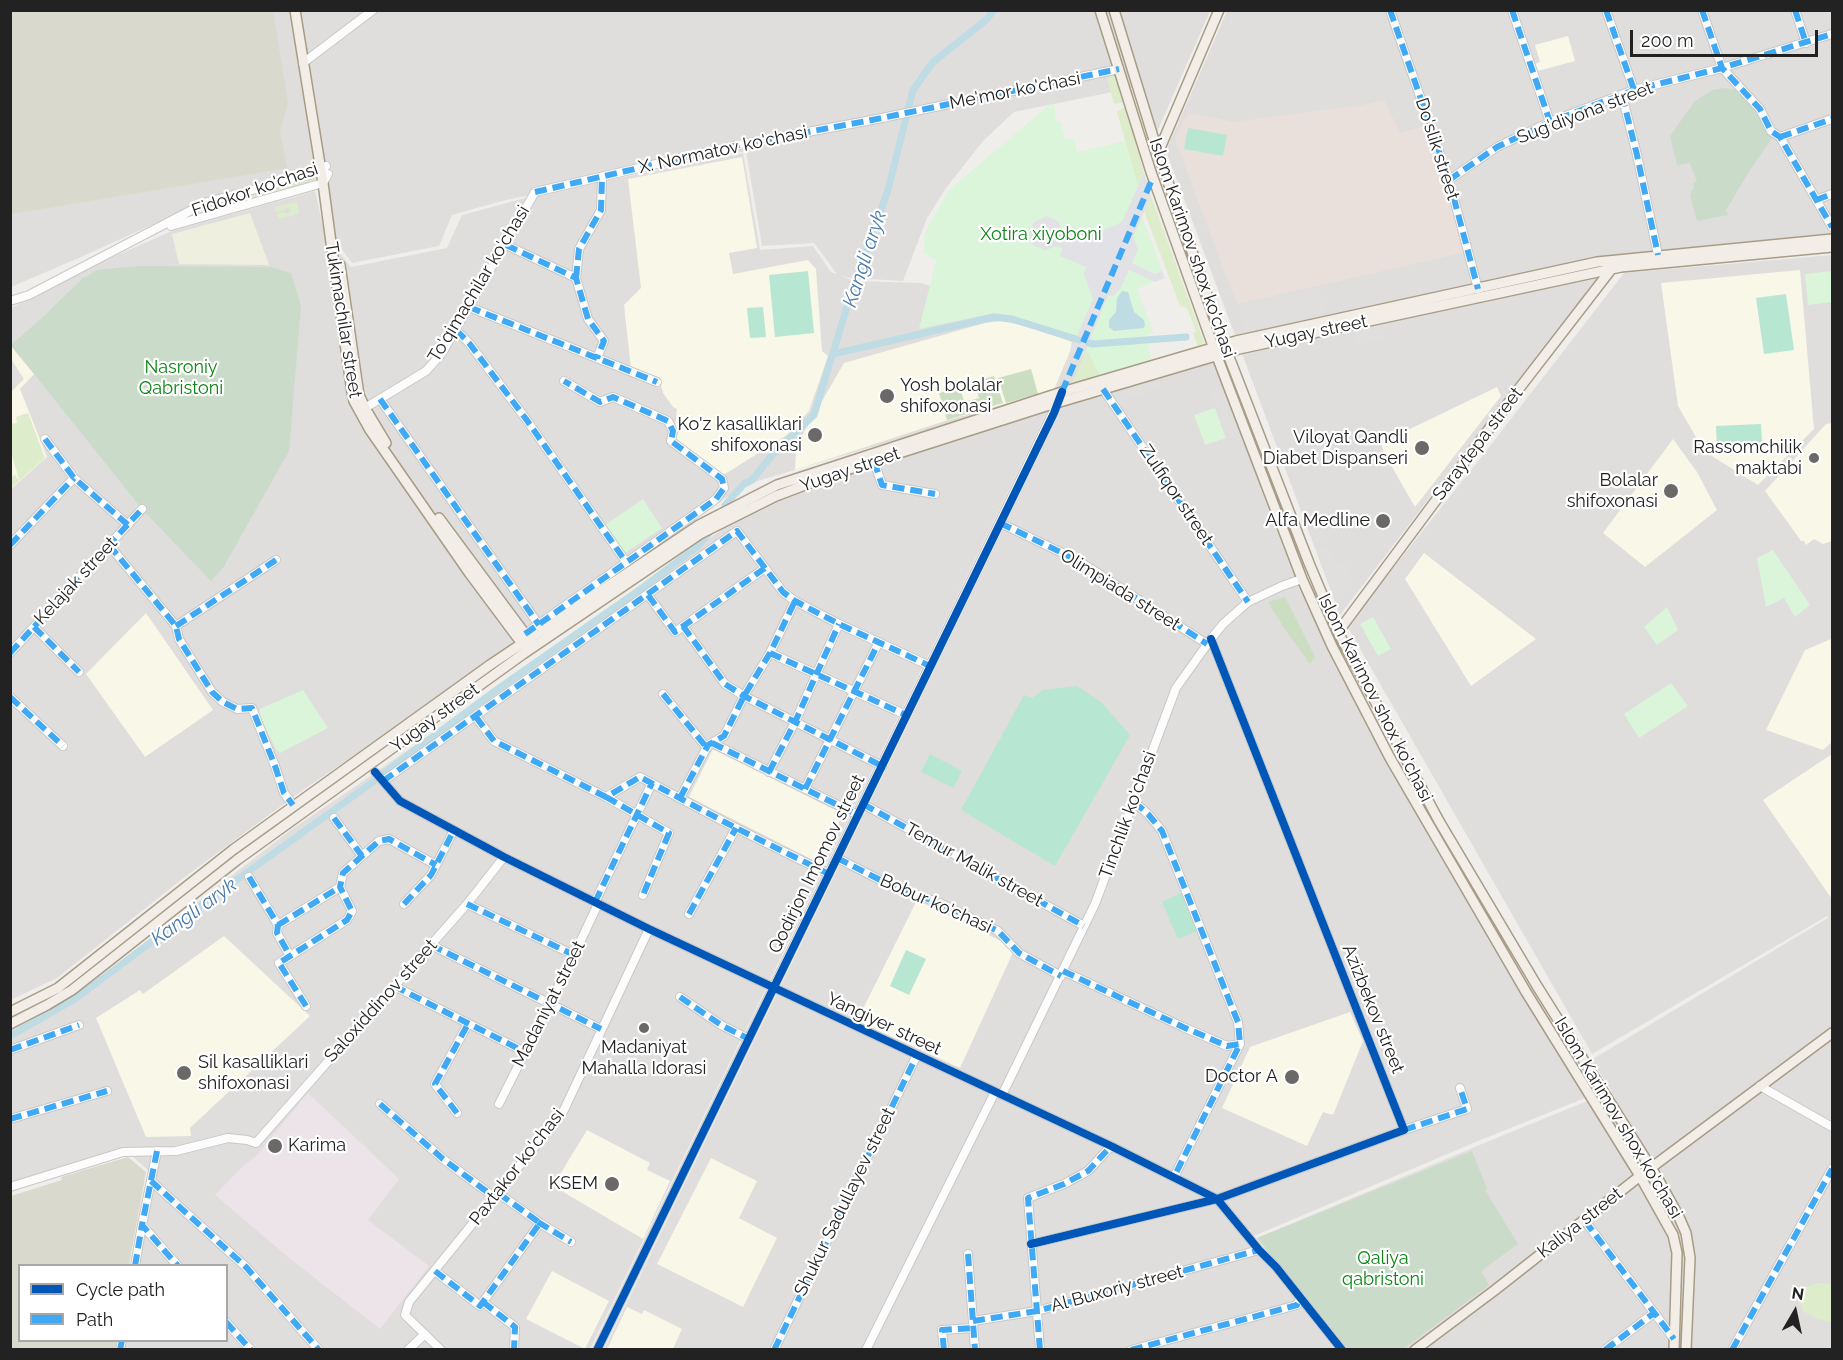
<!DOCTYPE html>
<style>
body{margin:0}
#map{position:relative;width:1843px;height:1360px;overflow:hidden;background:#f0eeeb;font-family:Raleway,sans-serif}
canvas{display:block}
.frame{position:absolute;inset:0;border:12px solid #222;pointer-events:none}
.legend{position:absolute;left:18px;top:1264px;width:210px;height:78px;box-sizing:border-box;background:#fff;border:2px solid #a7a7a7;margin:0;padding:8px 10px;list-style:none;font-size:18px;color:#222}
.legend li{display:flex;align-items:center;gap:12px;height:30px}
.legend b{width:30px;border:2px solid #a7a7a7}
.north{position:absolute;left:1765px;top:1282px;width:60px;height:60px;-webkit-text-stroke:4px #fff;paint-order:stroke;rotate:9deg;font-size:16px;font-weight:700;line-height:24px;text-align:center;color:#222}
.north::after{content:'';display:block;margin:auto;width:21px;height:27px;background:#222;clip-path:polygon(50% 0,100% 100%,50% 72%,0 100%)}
.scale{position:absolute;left:1630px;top:30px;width:188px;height:27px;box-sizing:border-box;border:3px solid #222;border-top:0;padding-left:8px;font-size:18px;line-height:21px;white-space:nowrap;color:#222;-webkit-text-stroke:4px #fff;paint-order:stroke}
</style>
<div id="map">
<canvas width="1843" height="1360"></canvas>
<div class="frame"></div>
<ul class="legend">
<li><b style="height:8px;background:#0057b8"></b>Cycle path</li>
<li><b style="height:8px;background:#3fa9f5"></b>Path</li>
</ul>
<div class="north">N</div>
<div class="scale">200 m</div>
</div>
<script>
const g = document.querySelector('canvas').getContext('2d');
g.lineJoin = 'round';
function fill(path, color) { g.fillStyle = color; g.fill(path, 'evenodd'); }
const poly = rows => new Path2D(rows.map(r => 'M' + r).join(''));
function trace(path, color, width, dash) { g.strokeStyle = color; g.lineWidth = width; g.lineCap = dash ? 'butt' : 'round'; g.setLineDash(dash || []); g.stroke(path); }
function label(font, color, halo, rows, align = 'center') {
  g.font = font + ' Raleway,sans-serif'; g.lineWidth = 4.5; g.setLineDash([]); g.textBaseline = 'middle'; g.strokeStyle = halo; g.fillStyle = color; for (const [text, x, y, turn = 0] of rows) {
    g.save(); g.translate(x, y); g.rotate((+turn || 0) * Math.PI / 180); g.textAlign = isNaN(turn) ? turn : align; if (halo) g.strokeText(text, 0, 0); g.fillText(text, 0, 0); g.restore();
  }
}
fill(poly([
 [11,11,1210,11,1157,132,1142,86,1014,112,983,141,946,188,927,218,903,281,850,278,840,275,853,281,921,283,983,304,1137,364,1067,389,744,485,598,587,539,633,307,787,186,876,57,978,11,1000,11,308,83,270,172,231,315,191,325,235,351,267,447,248,462,215,540,194,743,153,760,250,813,246,831,272,837,274,814,243,762,246,746,151,594,181,502,201,452,215,439,246,352,263,329,232,316,171,211,198,81,257,11,287],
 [1227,11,1832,11,1832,233,1615,255,1340,615,1166,151],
 [1832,255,1832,1349,1349,1349,1257,1238,1494,1139,1612,1091,1591,1060,1828,918,1827,916,1592,1054,1347,626,1483,455,1624,273],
 [1215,355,1266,503,1299,588,1359,710,1585,1098,1478,1141,1249,1238,1335,1349,604,1350,1065,400],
 [1050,406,590,1349,118,1349,120,1341,226,1340,226,1266,134,1265,150,1172,130,1154,11,1189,11,1030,36,1017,100,977,291,830,369,777,753,508,818,480]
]), '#dfdedc');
fill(poly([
 [308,1093,399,1179,368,1220,429,1266,380,1329,288,1257,215,1195,244,1165,255,1157]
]), '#ede4e9');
fill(poly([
 [1568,36,1575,61,1538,71,1535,64,1540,62,1535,45],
 [742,157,757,248,729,253,733,274,808,260,816,269,822,351,828,356,809,411,787,435,722,476,674,439,677,409,673,407,663,393,659,378,631,369,624,305,641,288,628,179],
 [1800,270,1814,429,1758,485,1704,451,1678,406,1661,283],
 [1002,321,1042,330,1072,342,1070,352,1054,390,945,421,795,470,796,446,844,363,985,323],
 [10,345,34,374,20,389,47,457,11,489],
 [1497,387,1501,396,1415,507,1384,453,1381,443],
 [1832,423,1832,541,1823,544,1814,539,1806,545,1804,541,1801,541,1765,491,1826,424],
 [1673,439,1697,472,1717,510,1645,567,1603,533],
 [1424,553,1536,639,1471,686,1405,579],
 [146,613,213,710,145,757,86,674],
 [1831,639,1832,640,1832,742,1823,750,1766,730,1805,650],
 [713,749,843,814,819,863,689,797],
 [1832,754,1832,753,1832,899,1763,800],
 [917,900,1015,948,960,1068,857,1021],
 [224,936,310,1016,190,1128,191,1136,146,1137,96,1018,140,990,143,994],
 [1350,1012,1363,1041,1333,1115,1323,1112,1307,1146,1222,1108,1250,1047],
 [587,1130,650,1163,647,1170,670,1181,643,1239,553,1186],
 [711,1158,757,1181,739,1218,777,1238,743,1307,657,1264],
 [552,1271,609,1301,585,1349,526,1319],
 [627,1307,642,1314,644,1310,682,1329,673,1349,607,1349]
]), '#f8f7e8');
fill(poly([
 [1384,100,1400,133,1427,125,1466,252,1238,304,1231,289,1175,139,1188,113,1234,122,1354,106,1354,107]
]), '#eae0db');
fill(poly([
 [11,10,273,11,288,103,280,131,287,168,11,214],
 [128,1157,146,1172,129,1265,20,1266,20,1340,117,1341,115,1349,11,1349,11,1196,62,1180,61,1177]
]), '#d9d9cd');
fill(poly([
 [250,213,269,265,179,264,172,234]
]), '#efefdf');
fill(poly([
 [1117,75,1125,102,1114,104,1107,78],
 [1126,106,1144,173,1138,187,1117,112],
 [313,178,315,179,314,181,210,210,208,208,209,206],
 [1151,196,1204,342,1198,347,1193,333,1196,332,1187,308,1180,306,1144,211],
 [297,202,299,214,278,219,277,214,284,212,288,214,291,210,286,207,284,210,276,212,275,207],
 [1086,349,1100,376,1071,385,1083,357],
 [28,413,45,458,11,488,11,477,16,475,17,479,19,479,11,452,11,424,17,423,16,417],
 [1817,1283,1832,1284,1832,1322,1817,1319,1803,1311,1799,1300,1806,1287]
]), '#ddeccb');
fill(poly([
 [1031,369,1038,394,1006,403,998,378],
 [994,376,1003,403,947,420,939,393,960,387,964,402,979,398,974,382],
 [1285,597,1315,657,1310,664,1286,631,1268,602]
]), '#cbdec1');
fill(poly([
 [1724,88,1737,90,1758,109,1773,137,1750,170,1726,210,1728,215,1697,221,1690,195,1694,188,1693,183,1697,182,1690,163,1677,165,1670,136,1695,101,1713,90],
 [140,266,271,267,291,273,301,306,289,451,223,568,211,581,142,509,11,345,43,317,82,279,97,270],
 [1472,1151,1487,1189,1485,1190,1518,1244,1481,1271,1489,1285,1403,1349,1347,1350,1257,1238]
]), '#cadbca');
fill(poly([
 [1054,104,1056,121,1061,122,1065,139,1074,139,1077,152,1125,141,1138,186,1144,173,1151,196,1142,217,1165,278,1137,289,1154,334,1147,335,1151,359,1100,376,1086,349,1080,344,990,314,919,329,936,261,924,253,925,232,948,191,1049,105],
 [1832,271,1832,302,1808,305,1805,274],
 [1215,408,1226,438,1205,445,1194,415],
 [643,499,662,528,625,553,605,525],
 [1773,550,1810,605,1795,617,1784,598,1766,607,1757,558],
 [1667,607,1678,630,1657,645,1644,627],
 [1373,617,1391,649,1378,656,1360,624],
 [1671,683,1688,706,1639,738,1624,714],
 [303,690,328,728,280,753,276,749,259,715,260,709]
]), '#daf5da');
fill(poly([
 [1188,128,1227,135,1223,156,1184,149],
 [808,271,814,333,775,337,769,275],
 [1786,294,1794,350,1764,354,1756,298],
 [763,307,766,337,750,338,747,308],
 [1761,424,1762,444,1717,446,1716,426],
 [1077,686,1101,702,1130,735,1055,866,961,810,1024,695,1032,698,1043,690],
 [930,754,962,771,953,788,921,772],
 [1181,893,1197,931,1178,939,1162,902],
 [906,950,926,959,909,995,890,986]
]), '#b7e6d2');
fill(poly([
 [1319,288,1324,314,1245,331,1239,305],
 [1379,319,1384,338,1357,345,1352,326],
 [1070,352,1083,357,1071,385,1054,390],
 [11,359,24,379,11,392,10,392],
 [1157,376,1160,388,1121,400,1117,389],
 [1222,388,1238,431,1227,435,1211,392],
 [1317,518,1325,539,1314,543,1306,522],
 [1327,545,1336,567,1345,564,1353,584,1336,602,1317,550]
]), '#e0dfde');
fill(poly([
 [1144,173,1151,196,1133,237,1138,249,1132,263,1155,274,1162,271,1165,278,1155,282,1129,270,1120,289,1113,296,1108,295,1083,357,1070,352,1093,299,1084,274,1086,267,1060,256,1063,249,1058,246,1045,250,1033,245,1029,233,1034,222,1047,216,1058,221,1063,233,1069,236,1073,227,1099,238,1102,231,1122,222]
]), '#e2e1e5');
fill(poly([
 [1122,291,1128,292,1134,312,1144,320,1145,326,1143,328,1114,331,1109,327,1109,320,1116,312,1117,298]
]), '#bfdbe3');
trace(poly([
 [1089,343,1093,344,1186,337],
 [833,354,994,317,1012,319,1079,340],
 [725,505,744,484,752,480,773,454,814,415,847,307,888,190,913,90,933,62,986,20,994,10],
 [384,773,499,688,642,588,698,546,710,532],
 [10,1036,75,999,178,922,373,782]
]), '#bfdbe3', 7);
const minor = poly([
 [1390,10,1449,180,1478,289],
 [1512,10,1550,122],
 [1606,10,1634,90],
 [1702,10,1722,68,1760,109,1771,131,1780,137,1832,227],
 [1795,10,1806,43],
 [303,63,373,10],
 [1622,95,1637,155,1658,255],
 [1780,137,1832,119],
 [1449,180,1497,147,1550,122,1634,90,1722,68,1832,34],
 [1816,200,1832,194],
 [171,226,323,183,328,174],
 [506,245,576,278,588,319,604,341,597,358],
 [576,278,579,249,601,210,602,177],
 [10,301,29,295,207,202,317,173,321,168,326,166],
 [469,307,657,382],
 [456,330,469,343,526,419,626,562],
 [1103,389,1248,602],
 [380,399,539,625],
 [360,411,426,371,442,353,535,192,743,144,872,120,1119,69],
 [45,439,74,478,128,525],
 [874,461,882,485,935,494],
 [1000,523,1079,561,1207,644],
 [10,545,74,478],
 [109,545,176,626,179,639,212,692,223,702,237,709,252,708,275,766,284,793,293,805],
 [648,595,675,632,765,568],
 [176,626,276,560],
 [683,626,725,684,744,696,882,766],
 [34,627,79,672],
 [525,634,716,499,724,488,722,479,671,441,673,431,668,421,613,397,600,402,564,381],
 [10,653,142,509],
 [770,653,906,715],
 [663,694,707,748],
 [10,697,63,746],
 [476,717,494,741,606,797,640,777,736,828,829,874],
 [712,743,858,815],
 [375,772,400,801,504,857,649,929,1111,1146,1217,1199,1259,1250,1276,1267,1342,1350],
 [769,772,795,722,839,624],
 [383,781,737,531,783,592,795,601,839,624,930,666],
 [805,789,879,642],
 [606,797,669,833,643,895],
 [680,798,708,745,724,736,744,696,770,653,795,601],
 [1134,802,1148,814,1162,831,1233,1010,1238,1022,1240,1044],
 [863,804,1084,926],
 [334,818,362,856],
 [837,858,890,885,942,904,998,931,1019,953,1061,976],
 [249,877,278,925,277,933,290,956],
 [595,902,652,783],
 [404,904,431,875,454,830],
 [467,904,574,955],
 [689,914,736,828],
 [278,925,340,887],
 [431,945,601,1029],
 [1063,971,1183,1027,1227,1046,1240,1044,1174,1177],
 [394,986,525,1052],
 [680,997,721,1025,749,1039],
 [306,1006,279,963,347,920,352,911,340,887,343,873,379,841,389,839,436,865],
 [10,1050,79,1025],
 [1760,1086,1832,1127],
 [1002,1095,1095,904,1176,688,1211,639,1223,624,1248,602,1282,586,1302,579],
 [380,1104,443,1159,494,1197],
 [499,1104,574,955,598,904],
 [457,1113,435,1084,468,1024],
 [10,1119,107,1091],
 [1404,1130,1467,1109,1460,1088],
 [157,1151,142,1225,178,1266],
 [151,1181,246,1267,319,1350],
 [10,1187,123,1152,176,1151,228,1138,247,1140,256,1143,467,904,504,857],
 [1585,1221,1674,1339],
 [538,1222,571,1242],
 [1031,1244,1217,1199,1404,1130,1211,639],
 [968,1254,975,1350],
 [135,1266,142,1225],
 [435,1271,480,1306,540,1223,498,1193],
 [483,1302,515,1327,514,1350],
 [973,1321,1037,1311,1259,1250],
 [226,1322,251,1350],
 [120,1350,122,1340],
 [408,1350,425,1334],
 [441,1350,405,1315,409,1302,563,1112,649,929],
 [597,1350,1060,398],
 [774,1350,917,1055],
 [866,1350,995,1092],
 [944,1350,942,1330,973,1328],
 [1040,1350,1028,1198,1064,1184,1088,1171,1111,1146],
 [1131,1350,1297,1305,1301,1298],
 [1605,1350,1654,1313],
 [1732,1350,1832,1169]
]);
const major = poly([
 [295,10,323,183,337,287,352,392,354,401,370,430,470,574,526,649],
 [1100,10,1151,172,1213,346,1302,579,1332,646,1390,758,1526,992,1640,1176,1673,1235,1677,1253,1674,1350],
 [1114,10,1158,153,1224,344,1309,563,1338,632,1439,821,1537,986,1658,1179,1679,1217,1686,1233,1690,1258,1686,1350],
 [1158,153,1219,10],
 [340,265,359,395,365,408,386,443],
 [439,518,531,642],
 [1338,632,1518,390,1613,267],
 [10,1012,58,988,234,849,490,665,699,525,777,485,1062,392,1236,341,1597,262,1832,239],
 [10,1024,47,1005,72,990,237,860,523,654,700,534,776,496,837,473,1043,407,1239,349,1621,267,1832,247],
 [1415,1350,1495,1290,1640,1176,1832,1033]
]);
trace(minor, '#c9c8c7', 10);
trace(major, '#a79c86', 12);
trace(minor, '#fdfcfc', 8);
trace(major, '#f3ede7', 9);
trace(poly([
 [1390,10,1449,180,1478,289],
 [1512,10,1550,122],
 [1606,10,1634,90],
 [1702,10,1722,68,1760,109,1771,131,1780,137,1832,227],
 [1795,10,1806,43],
 [1622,95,1637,155,1658,255],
 [1780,137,1832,119],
 [1449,180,1497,147,1550,122,1634,90,1722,68,1832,34],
 [535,192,743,144,872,120,1119,69],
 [1816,200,1832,194],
 [506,245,576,278,588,319,604,341,597,358],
 [576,278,579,249,601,210,602,177],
 [469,307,657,382],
 [456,330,469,343,526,419,626,562],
 [1103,389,1248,602],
 [1062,392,1153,177],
 [380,399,539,625],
 [45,439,74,478,128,525],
 [874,461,882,485,935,494],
 [1000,523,1079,561,1207,644],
 [10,545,74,478],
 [109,545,176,626,179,639,212,692,223,702,237,709,252,708,275,766,284,793,293,805],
 [648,595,675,632,765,568],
 [176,626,276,560],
 [683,626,725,684,744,696,882,766],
 [34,627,79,672],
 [525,634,716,499,724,488,722,479,671,441,673,431,668,421,613,397,600,402,564,381],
 [10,653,142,509],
 [770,653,906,715],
 [663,694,707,748],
 [10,697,63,746],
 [476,717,494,741,606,797,640,777,736,828,829,874],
 [712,743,858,815],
 [769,772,795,722,839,624],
 [383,781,737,531,783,592,795,601,839,624,930,666],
 [805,789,879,642],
 [606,797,669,833,643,895],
 [680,798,708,745,724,736,744,696,770,653,795,601],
 [1134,802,1148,814,1162,831,1233,1010,1238,1022,1240,1044],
 [863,804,1084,926],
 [334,818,362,856],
 [837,858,890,885,942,904,998,931,1019,953,1061,976],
 [249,877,278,925,277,933,290,956],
 [595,902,652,783],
 [404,904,431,875,454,830],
 [467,904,574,955],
 [689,914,736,828],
 [278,925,340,887],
 [431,945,601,1029],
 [1063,971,1183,1027,1227,1046,1240,1044,1174,1177],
 [394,986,525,1052],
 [680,997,721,1025,749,1039],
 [306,1006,279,963,347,920,352,911,340,887,343,873,379,841,389,839,436,865],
 [10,1050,79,1025],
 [380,1104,443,1159,494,1197],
 [457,1113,435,1084,468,1024],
 [10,1119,107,1091],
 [1404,1130,1467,1109,1460,1088],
 [157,1151,142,1225,178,1266],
 [151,1181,246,1267,319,1350],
 [1585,1221,1674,1339],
 [538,1222,571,1242],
 [968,1254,975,1350],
 [135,1266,142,1225],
 [435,1271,480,1306,540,1223,498,1193],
 [483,1302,515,1327,514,1350],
 [973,1321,1037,1311,1259,1250],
 [226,1322,251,1350],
 [120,1350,122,1340],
 [774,1350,917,1055],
 [944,1350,942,1330,973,1328],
 [1040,1350,1028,1198,1064,1184,1088,1171,1111,1146],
 [1131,1350,1297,1305,1301,1298],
 [1605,1350,1654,1313],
 [1732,1350,1832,1169]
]), '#3fa9f5', 6, [12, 6]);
trace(poly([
 [375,772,400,801,504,857,649,929,1111,1146,1217,1199,1259,1250,1276,1267,1342,1350],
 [1031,1244,1217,1199,1404,1130,1211,639],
 [597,1350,1054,413,1062,392]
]), '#0057b8', 8);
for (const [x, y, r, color] of [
 [887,396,8,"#6a6968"],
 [815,435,8,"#6a6968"],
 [1422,448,8,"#6a6968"],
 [1814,458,6,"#6a6968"],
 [1671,491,8,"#6a6968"],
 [1383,521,8,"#6a6968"],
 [644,1028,6,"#6a6968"],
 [184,1073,8,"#6a6968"],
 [1292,1077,8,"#6a6968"],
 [275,1146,8,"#6a6968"],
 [612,1184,8,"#6a6968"]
]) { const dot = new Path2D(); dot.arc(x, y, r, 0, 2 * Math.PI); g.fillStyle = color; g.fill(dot); trace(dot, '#fff', 2); }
label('18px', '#222', '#fff', [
 ["Me'mor ko'chasi",1015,91,-11],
 ["Sug'diyona street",1585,113,-21],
 ["Do'slik street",1437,149,72],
 ["X. Normatov ko'chasi",723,150,-12],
 ["Fidokor ko'chasi",255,190,-19],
 ["Islom Karimov shox ko'chasi",1192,248,71],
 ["To'qimachilar ko'chasi",479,284,-59],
 ["Tukimachilar street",343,320,81],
 ["Yugay street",1316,332,-12],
 ["Saraytepa street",1478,444,-53],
 ["Yugay street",850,470,-19],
 ["Zulfiqor street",1176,495,56],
 ["Kelajak street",76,581,-47],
 ["Olimpiada street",1120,590,32],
 ["Islom Karimov shox ko'chasi",1375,698,63],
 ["Yugay street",435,718,-36],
 ["Tinchlik ko'chasi",1128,815,-70],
 ["Qodirjon Imomov street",817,864,-64],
 ["Temur Malik street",974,865,29],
 ["Bobur ko'chasi",936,904,24],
 ["Saloxiddinov street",381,1001,-48],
 ["Madaniyat street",549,1004,-63],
 ["Azizbekov street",1373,1009,68],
 ["Yangiyer street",884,1024,25],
 ["Islom Karimov shox ko'chasi",1618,1118,59],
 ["Paxtakor ko'chasi",517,1167,-52],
 ["Shukur Sadullayev street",845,1202,-64],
 ["Kaliya street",1580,1223,-38],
 ["Al Buxoriy street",1117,1289,-15]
]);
label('18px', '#0c8416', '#fff', [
 ["Xotira xiyoboni",1041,235],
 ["Nasroniy",181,368],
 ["Qabristoni",181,389],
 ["Qaliya",1383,1259],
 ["qabristoni",1383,1280]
]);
label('18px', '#222', '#fff', [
 ["Yosh bolalar",900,386,"left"],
 ["shifoxonasi",900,407,"left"],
 ["Ko'z kasalliklari",802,425],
 ["shifoxonasi",802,446],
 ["Viloyat Qandli",1408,438],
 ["Diabet Dispanseri",1408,459],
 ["Rassomchilik",1802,448],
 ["maktabi",1802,469],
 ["Bolalar",1658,481],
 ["shifoxonasi",1658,502],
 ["Alfa Medline",1370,521],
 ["Madaniyat",644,1048,"center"],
 ["Mahalla Idorasi",644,1069,"center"],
 ["Sil kasalliklari",198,1063,"left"],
 ["shifoxonasi",198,1084,"left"],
 ["Doctor A",1278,1077],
 ["Karima",288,1146,"left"],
 ["KSEM",598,1184]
], 'right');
label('italic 20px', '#4a7aab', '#fff', [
 ["Kangli aryk",865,259,-72],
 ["Kangli aryk",194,912,-36]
]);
</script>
